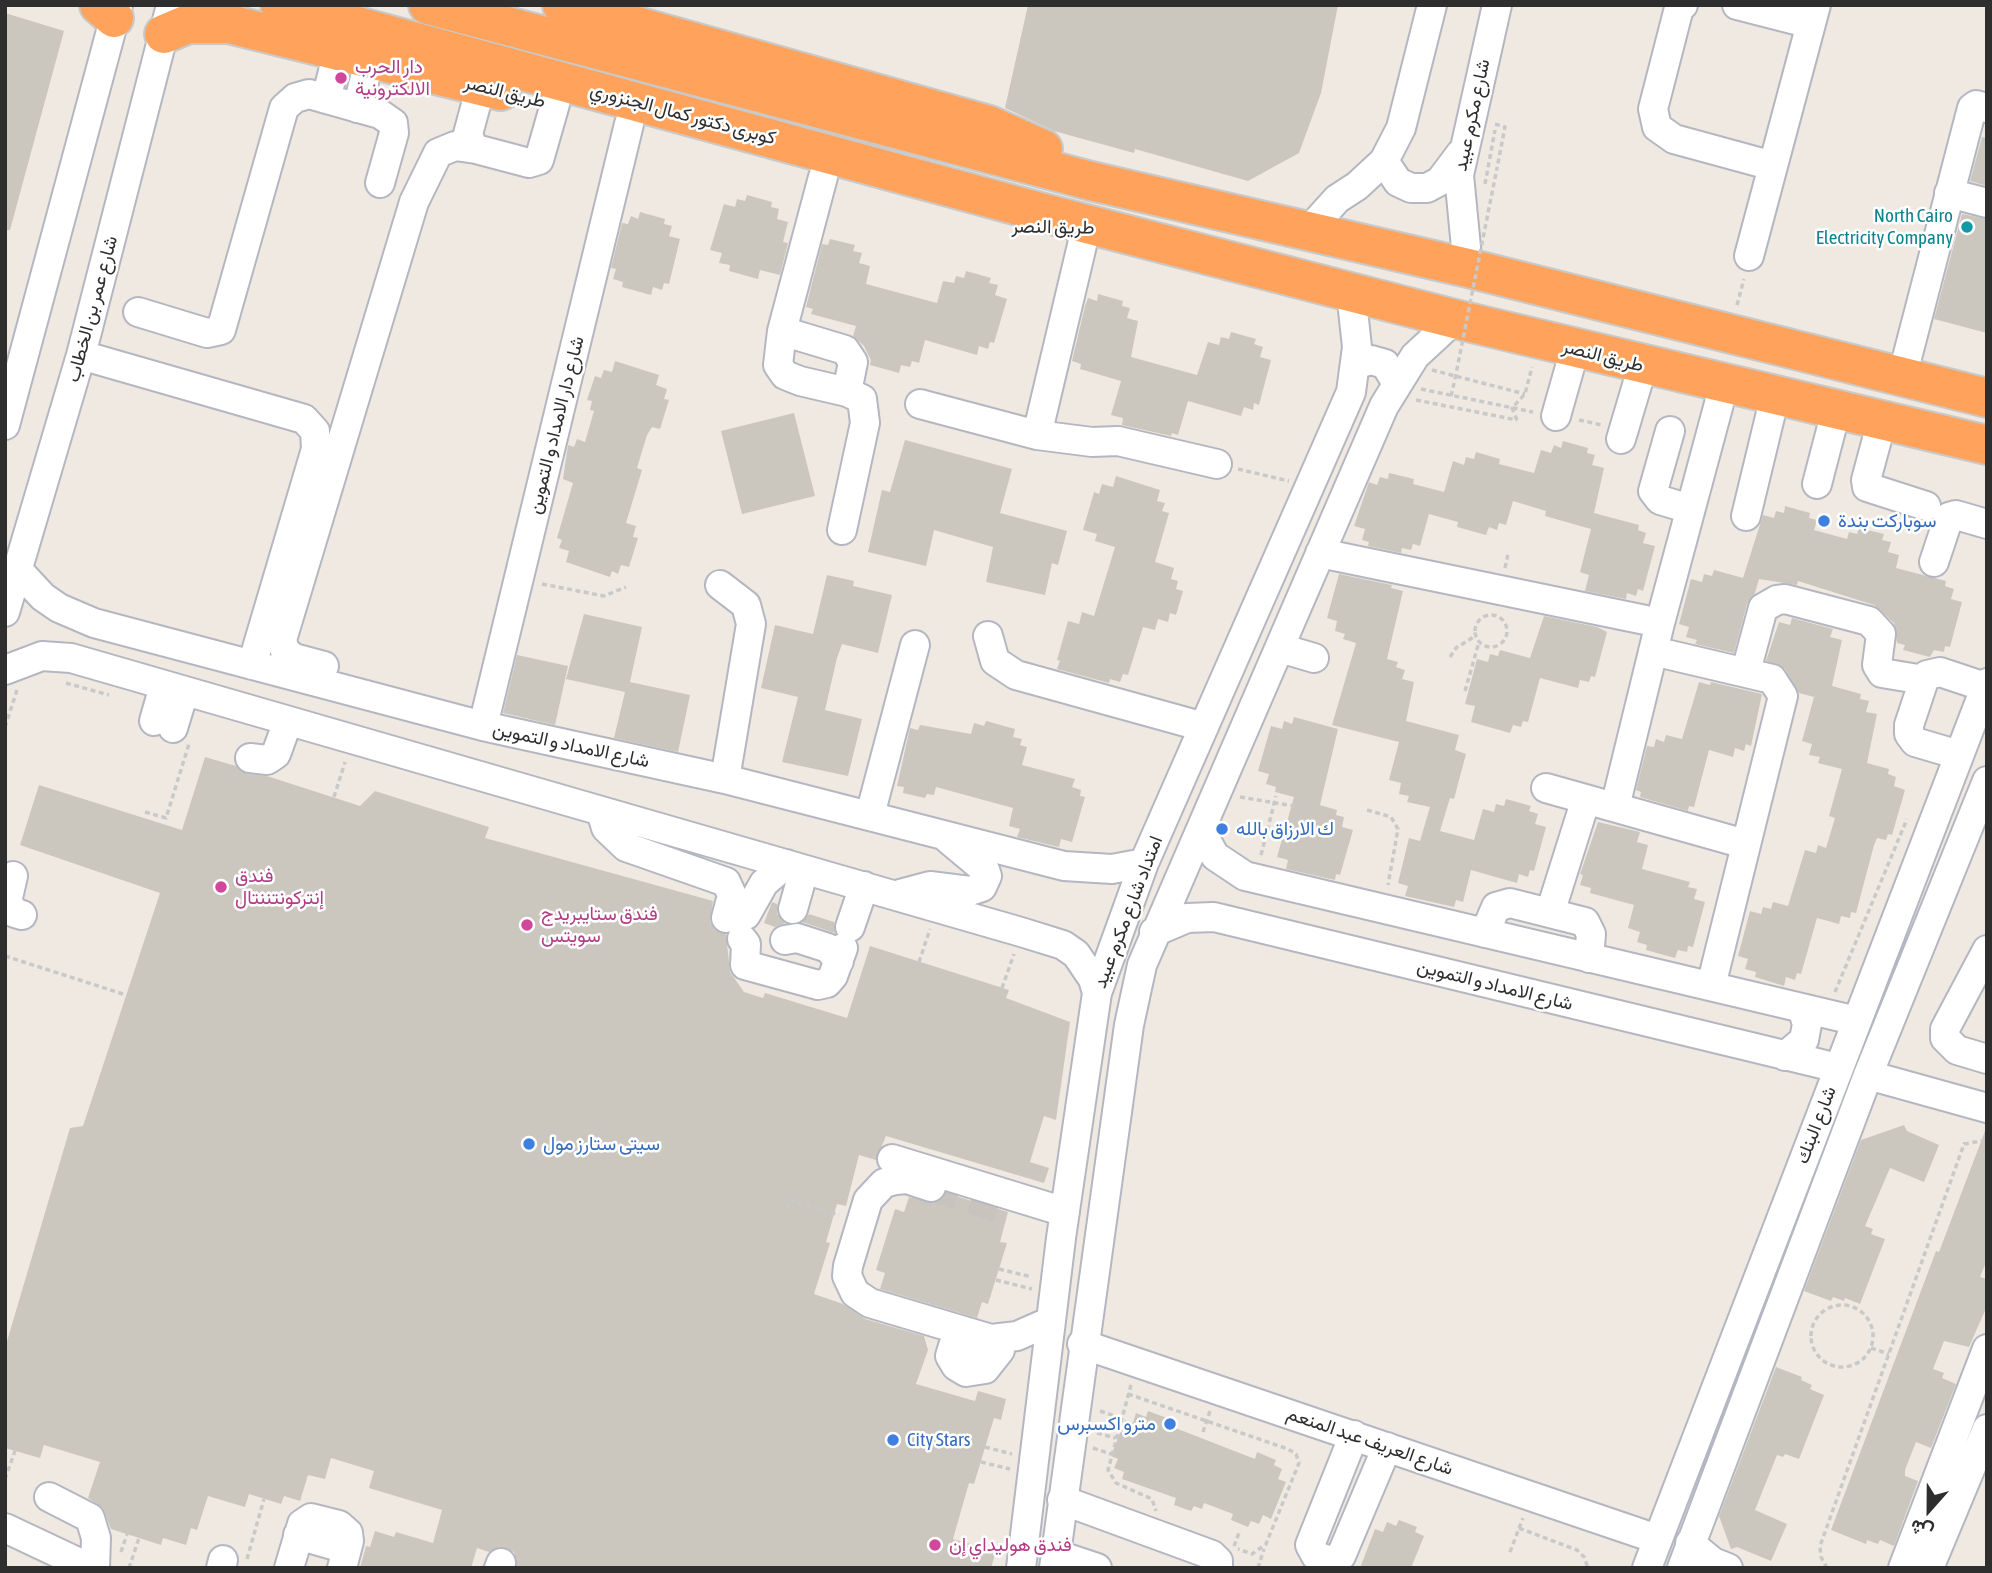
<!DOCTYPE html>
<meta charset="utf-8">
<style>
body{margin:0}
#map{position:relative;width:1992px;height:1573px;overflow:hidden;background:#efe9e1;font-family:"Asap Condensed",Vazirmatn,sans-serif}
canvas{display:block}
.frame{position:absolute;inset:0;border:7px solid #2e2e2e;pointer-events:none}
.north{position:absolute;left:1894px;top:1475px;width:70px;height:70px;-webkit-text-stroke:5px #fff;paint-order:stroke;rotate:201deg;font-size:19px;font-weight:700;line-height:28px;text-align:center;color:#2e2e2e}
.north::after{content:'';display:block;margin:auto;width:24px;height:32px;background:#2e2e2e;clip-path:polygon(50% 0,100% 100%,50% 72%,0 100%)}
</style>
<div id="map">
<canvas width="1992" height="1573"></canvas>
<div class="frame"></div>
<div class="north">ش</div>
</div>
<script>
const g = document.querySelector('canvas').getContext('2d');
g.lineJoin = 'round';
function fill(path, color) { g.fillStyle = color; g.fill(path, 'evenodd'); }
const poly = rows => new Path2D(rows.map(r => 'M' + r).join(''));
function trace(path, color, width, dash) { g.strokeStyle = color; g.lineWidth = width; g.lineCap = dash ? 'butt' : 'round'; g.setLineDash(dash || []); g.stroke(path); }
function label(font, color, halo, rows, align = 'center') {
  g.font = font + ' "Asap Condensed",Vazirmatn,sans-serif'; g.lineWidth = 5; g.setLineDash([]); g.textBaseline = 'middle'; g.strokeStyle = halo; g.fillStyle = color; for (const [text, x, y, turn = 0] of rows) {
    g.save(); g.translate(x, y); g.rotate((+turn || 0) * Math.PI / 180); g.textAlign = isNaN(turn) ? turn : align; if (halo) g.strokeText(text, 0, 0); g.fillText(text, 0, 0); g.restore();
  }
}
fill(poly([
 [1028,5,1338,5,1321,93,1299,153,1248,181,1135,149,1134,153,1054,131,1005,108],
 [5,13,64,31,10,230,5,230],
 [1982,137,1987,138,1987,186,1970,181],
 [747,195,772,202,771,207,779,209,777,219,788,222,783,242,788,243,780,275,760,270,758,279,729,271,730,265,719,263,722,253,710,250,724,204,735,207,737,199,745,201],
 [640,212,665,219,664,224,672,226,669,236,680,239,669,284,664,283,662,290,653,287,651,295,622,287,623,282,613,279,616,269,611,268,622,223,628,224,631,216,638,219],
 [1962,214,1987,219,1987,333,1934,319],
 [830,239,855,245,853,251,862,253,859,263,870,266,866,284,937,303,943,281,954,283,956,276,964,278,966,271,991,278,989,283,998,285,995,295,1007,299,994,343,990,342,988,349,979,346,977,355,925,340,919,363,912,361,910,367,901,365,899,373,870,365,871,360,864,346,853,336,856,326,811,314,813,309,806,307,822,244,828,245],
 [1098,294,1123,301,1122,306,1130,308,1127,318,1138,321,1131,357,1197,375,1208,342,1219,345,1221,337,1229,339,1231,332,1256,339,1254,344,1263,347,1260,357,1271,360,1259,405,1254,403,1253,410,1244,407,1241,416,1188,401,1178,435,1172,433,1171,436,1122,425,1123,418,1111,415,1121,381,1080,369,1081,364,1072,361,1085,306,1088,298,1097,301],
 [615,361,659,375,656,385,667,389,664,399,669,400,660,429,652,427,647,435,637,468,642,470,626,523,636,526,633,537,638,538,629,567,621,565,618,574,612,571,610,577,566,562,569,551,559,548,562,540,557,538,573,483,563,479,568,445,574,447,577,439,585,442,594,411,590,410,592,401,587,400,595,376,601,378,604,370,612,372],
 [794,413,815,496,742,514,721,431],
 [905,440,1012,469,1000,513,1067,531,1058,565,1052,563,1045,595,986,582,993,547,934,530,926,566,868,552,882,490,890,492],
 [1563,441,1588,448,1587,453,1595,455,1592,465,1604,468,1594,513,1639,525,1638,530,1646,533,1643,543,1655,546,1643,591,1638,589,1636,596,1627,593,1626,599,1585,591,1589,575,1580,572,1591,529,1545,516,1546,511,1513,501,1506,525,1499,523,1497,530,1489,527,1486,535,1457,527,1458,522,1429,514,1420,546,1413,544,1411,550,1402,548,1401,553,1368,546,1369,542,1362,540,1365,529,1354,526,1369,482,1377,485,1380,477,1388,479,1389,473,1414,479,1413,484,1444,492,1453,461,1464,465,1466,457,1474,459,1476,452,1500,459,1499,464,1534,473,1541,450,1551,453,1554,445,1561,448],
 [1116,476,1160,490,1157,501,1165,503,1162,511,1169,513,1155,562,1174,568,1171,579,1178,581,1176,589,1183,591,1176,615,1170,613,1168,622,1158,619,1155,630,1143,627,1128,675,1123,674,1120,682,1110,679,1109,683,1057,669,1060,661,1057,660,1068,621,1079,624,1082,612,1094,616,1115,547,1095,541,1097,534,1083,530,1094,492,1099,494,1102,484,1113,487],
 [1785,506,1810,513,1809,518,1817,520,1814,530,1847,539,1849,532,1857,534,1859,528,1884,534,1882,540,1891,542,1888,552,1899,555,1896,568,1946,581,1945,586,1954,589,1951,599,1962,602,1950,647,1945,646,1944,652,1934,650,1930,657,1903,650,1905,645,1897,643,1894,623,1874,605,1798,581,1797,585,1759,579,1755,593,1747,604,1734,653,1695,644,1697,640,1686,637,1689,627,1679,624,1691,579,1702,582,1704,574,1712,576,1714,570,1743,578,1763,515,1774,518,1776,511,1784,513],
 [1339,574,1392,585,1391,588,1403,591,1387,659,1398,662,1396,667,1405,670,1402,679,1414,682,1406,721,1459,735,1455,750,1466,754,1454,799,1450,798,1440,831,1474,840,1483,809,1494,812,1496,804,1504,806,1506,799,1531,806,1529,811,1538,814,1535,824,1546,827,1534,871,1530,870,1528,877,1519,874,1517,883,1471,870,1463,902,1456,900,1454,907,1405,896,1408,886,1398,883,1409,838,1420,841,1430,807,1407,802,1409,796,1399,794,1401,783,1389,780,1399,742,1332,725,1356,643,1343,639,1345,634,1335,631,1337,621,1327,618],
 [827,575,854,581,853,586,892,595,878,653,842,644,837,658,825,710,862,719,848,776,782,762,798,697,761,688,775,625,813,634],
 [584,614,642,627,630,682,690,695,678,752,614,738,625,692,566,679],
 [1544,616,1597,627,1607,632,1595,677,1591,676,1589,682,1580,680,1578,688,1540,678,1528,722,1523,721,1521,727,1513,725,1510,733,1471,722,1475,706,1465,704,1477,659,1488,662,1490,654,1498,656,1500,650,1530,658],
 [1792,618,1833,629,1830,637,1842,640,1832,686,1861,694,1860,699,1869,701,1866,712,1877,714,1867,763,1889,769,1888,774,1896,777,1894,786,1905,790,1892,835,1888,834,1886,840,1877,838,1874,845,1856,913,1851,912,1850,918,1841,916,1839,924,1817,918,1801,974,1797,973,1795,980,1786,977,1784,986,1755,977,1756,972,1745,969,1748,959,1738,956,1750,911,1761,914,1763,907,1771,909,1773,902,1788,906,1805,850,1816,853,1818,845,1826,848,1835,818,1829,816,1842,769,1818,763,1820,757,1809,755,1812,744,1802,741,1814,697,1799,693,1785,669,1766,661,1779,622,1790,625],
 [517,655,568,666,555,725,503,713],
 [1699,682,1710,685,1711,682,1762,694,1751,746,1746,744,1744,751,1735,748,1733,757,1709,750,1694,807,1689,806,1688,811,1640,797,1641,792,1636,790,1647,746,1654,747,1656,739,1664,742,1666,735,1682,739],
 [1294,717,1338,729,1320,805,1337,810,1336,815,1344,817,1342,827,1353,830,1340,875,1336,874,1335,880,1286,869,1288,860,1277,857,1294,797,1275,792,1276,787,1266,784,1269,774,1258,771,1271,726,1282,729,1284,721,1292,724],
 [986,721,1015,729,1013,737,1022,739,1020,745,1027,747,1022,765,1075,779,1072,787,1081,790,1080,796,1085,797,1072,842,1061,839,1059,847,1017,837,1020,829,1009,826,1013,808,936,787,934,795,927,794,925,798,903,793,904,787,897,786,910,728,918,730,920,725,971,734,974,723,984,726],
 [205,757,236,766,247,774,267,776,360,806,375,791,489,827,485,838,713,901,710,922,715,930,726,934,730,972,744,992,763,998,765,993,847,1018,870,946,1009,990,1006,998,1070,1022,1056,1120,1044,1116,1030,1162,1049,1168,1044,1183,886,1136,876,1160,859,1155,846,1206,837,1204,826,1242,830,1243,814,1294,843,1304,865,1319,924,1336,928,1350,916,1384,975,1401,978,1391,1006,1399,1001,1420,994,1418,974,1484,969,1483,953,1539,996,1551,991,1568,517,1568,514,1552,499,1547,489,1552,477,1548,471,1568,360,1568,366,1546,370,1547,375,1531,394,1537,396,1532,433,1543,442,1510,369,1488,374,1471,331,1458,325,1479,308,1475,300,1501,284,1496,281,1504,249,1494,245,1507,208,1496,197,1530,191,1528,186,1545,163,1538,161,1545,111,1529,103,1508,88,1498,100,1462,44,1445,40,1458,5,1448,5,1348,70,1128,83,1126,160,893,20,845,39,785,182,830],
 [1598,822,1640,832,1637,842,1648,845,1642,869,1690,882,1688,887,1697,889,1694,899,1705,902,1693,947,1688,946,1687,952,1678,950,1675,958,1646,950,1647,945,1637,942,1640,932,1628,928,1634,905,1590,893,1591,888,1580,885,1583,875,1580,874],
 [772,902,777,904,777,914,785,923,775,927,764,923],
 [809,914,834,922,835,933,802,922],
 [1904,1125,1907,1131,1939,1145,1924,1182,1890,1168,1865,1226,1873,1229,1871,1234,1885,1239,1860,1304,1845,1298,1844,1301,1833,1297,1831,1301,1804,1291,1861,1140],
 [1985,1131,1987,1260,1980,1277,1987,1279,1987,1306,1969,1347,1944,1341,1933,1369,1944,1373,1942,1378,1956,1384,1931,1448,1916,1442,1905,1470,1905,1476,1918,1481,1894,1546,1880,1540,1878,1544,1867,1540,1866,1544,1831,1530,1936,1251,1939,1252],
 [946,1193,1008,1212,1000,1242,1007,1243,988,1304,982,1302,977,1318,880,1289,885,1273,876,1270,895,1209,904,1212,909,1197,934,1203],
 [1776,1367,1802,1377,1801,1380,1812,1385,1810,1389,1824,1395,1799,1459,1785,1454,1783,1457,1777,1455,1755,1510,1787,1524,1771,1561,1737,1547,1731,1549,1719,1516],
 [1148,1411,1167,1418,1165,1424,1255,1459,1257,1452,1276,1460,1274,1465,1282,1469,1278,1479,1286,1482,1271,1519,1263,1515,1259,1524,1251,1521,1248,1527,1231,1520,1233,1514,1204,1503,1202,1509,1194,1506,1191,1511,1174,1505,1176,1498,1122,1479,1124,1472,1114,1468,1118,1459,1111,1456,1125,1420,1133,1423,1136,1413,1146,1417],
 [1399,1520,1417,1527,1415,1532,1424,1536,1411,1568,1360,1568,1375,1529,1383,1532,1387,1522,1396,1526]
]), '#cbc7bf');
trace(poly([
 [931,1187,1008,1212]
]), '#c8c4bd', 28, [28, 14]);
const minor = poly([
 [1683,5,1679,8,1653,109,1657,127,1674,139,1773,166],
 [1737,5,1811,24],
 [481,86,468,134,472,145,476,149,529,163,539,160,555,104],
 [326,99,338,52],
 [357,108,370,59],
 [1384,161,1398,182,1411,188,1427,188,1440,181,1461,153],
 [823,177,782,331,778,365,785,375,800,381,847,392,862,399,865,423,842,530],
 [1949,193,1987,203],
 [1309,230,1337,199,1357,186,1384,161,1401,128,1432,5],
 [1749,256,1816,5],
 [1468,268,1459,175,1497,5],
 [138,312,207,333,221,330,284,108,295,98,309,94,380,114,393,123,394,133,380,183],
 [782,331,845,350,853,362,847,392],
 [81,355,304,419,315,431,316,449,252,665],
 [1357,364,1371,360,1385,364,1396,382],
 [1902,377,1972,108,1976,105,1987,108],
 [920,404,1037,435,1092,442,1118,441,1217,464],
 [1556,416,1575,349],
 [1882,421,1866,480,1867,487,1926,506],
 [5,425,118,5],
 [1670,431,1653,491,1660,500,1690,509],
 [1037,435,1087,224],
 [1621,439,1643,365],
 [1817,484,1836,411],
 [1746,516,1775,396],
 [1320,553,1660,623],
 [1934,562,1949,517,1956,515,1987,524],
 [17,569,43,597,59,608,94,623,483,726,725,779,1064,866,1112,869,1144,863],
 [720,585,746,605,751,624,725,779],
 [5,612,81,355,171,5],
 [988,636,995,661,1016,675,1204,727],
 [1280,648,1314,658],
 [1653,651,1772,679,1783,696,1711,986],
 [324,666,294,658,285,651,282,640,414,202,438,153,455,146,476,149],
 [5,670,42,656,71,658,1021,932,1063,945,1076,954,1093,979,1097,993],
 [1746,671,1763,608,1777,600,1785,599,1869,621,1881,634,1877,665,1882,673,1924,680],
 [154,721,164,686],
 [483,726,629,124],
 [173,728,184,692],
 [1959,755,1915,742,1909,734,1909,725,1924,680,1927,675,1940,672,1985,687],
 [250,758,267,760,276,754,288,721],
 [1546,788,1745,844],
 [1615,807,1660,623,1724,385],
 [601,811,606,828,626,847,726,882,732,895,726,918],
 [870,815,915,645],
 [1201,831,1215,856,1245,876,1857,1021],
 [13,876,7,902,15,913,22,915],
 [900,894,930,886,970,891,982,887,987,876,985,870,948,839],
 [793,909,804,870],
 [1550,913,1586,799],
 [746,915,764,883,786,864],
 [850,927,864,886],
 [1154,932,1187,918,1214,917,1838,1068],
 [1485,933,1496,907,1510,903,1585,922,1591,934,1589,958],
 [742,939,746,944,745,965,818,985,827,983,833,976,843,948],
 [785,940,797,938,828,948,839,961],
 [1987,950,1945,1029,1945,1038,1957,1050,1987,1059],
 [1785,1056,1804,1040,1807,1024,1802,1008],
 [1868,1075,1987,1108],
 [892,1159,1065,1212],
 [931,1187,907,1179,896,1180,884,1183,868,1200,848,1266,847,1276,855,1293,870,1303,991,1339,1017,1336,1051,1321],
 [963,1342,1000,1350,985,1369,966,1372,956,1366,950,1356,953,1346,963,1342],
 [1082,1344,1657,1539],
 [1354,1435,1310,1545,1316,1556,1332,1561,1341,1556,1387,1447],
 [49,1497,90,1518,96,1538,95,1568],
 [1062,1500,1212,1555,1218,1561,1218,1568],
 [5,1528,90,1568],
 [298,1535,347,1549],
 [1690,1543,1713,1562,1728,1568],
 [1055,1554,1097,1568],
 [221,1568,223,1560],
 [289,1568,302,1524,311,1518,339,1525,348,1533,349,1541,342,1568],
 [499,1568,501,1563],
 [1021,1568,1061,1238,1097,993,1144,863,1351,392,1357,347,1351,292],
 [1054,1568,1129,1025,1142,965,1384,406,1415,356,1455,319],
 [1647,1568,1987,683],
 [1682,1568,1868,1075,1987,781],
 [1903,1568,1987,1349],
 [1929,1568,1987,1429]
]);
const highway = poly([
 [99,5,114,18],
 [280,5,1044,213,1455,319,1987,445],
 [428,5,1091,181,1468,268,1987,398],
 [562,5,989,125,1043,149],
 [164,34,188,24,229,24,501,91]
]);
trace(minor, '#b4b7c1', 32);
trace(highway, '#c9c9c9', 42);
trace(poly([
 [1495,124,1505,127,1497,168],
 [1485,184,1495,130],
 [1737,305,1744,279],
 [1432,370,1525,394],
 [1421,389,1533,412],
 [1451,396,1455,379],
 [1416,400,1517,420],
 [1517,420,1512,408,1525,394,1532,367],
 [1579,420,1602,425],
 [1238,469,1289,481],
 [1505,568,1508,554],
 [542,584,604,596,626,587],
 '1475 631a16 16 0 1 1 32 0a16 16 0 1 1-32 0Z',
 [1450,657,1456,648,1475,636],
 [66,683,109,695],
 [1465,691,1479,642],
 [5,727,17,690],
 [334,797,345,762],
 [1240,797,1300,807],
 [1367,810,1391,817,1398,829,1388,885],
 [145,812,166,818,189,744],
 [1261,855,1276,796],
 [5,956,126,995],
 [919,962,930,929],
 [1002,988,1014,954],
 [1835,992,1907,819],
 [787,1208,790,1200,839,1215],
 [999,1269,1032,1277],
 [996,1280,1032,1289],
 '1811 1336a31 31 0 1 1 62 0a31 31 0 1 1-62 0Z',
 [1871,1348,1889,1354],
 [1131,1385,1108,1470,1116,1483,1152,1499,1156,1511],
 [1128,1394,1288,1449,1296,1454,1299,1463,1266,1544,1252,1554,1238,1549],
 [1100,1411,1121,1418],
 [1203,1432,1210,1411],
 [1097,1433,1115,1438],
 [985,1447,1012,1454],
 [1093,1448,1111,1454],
 [981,1462,1010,1469],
 [5,1479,15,1451],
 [1519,1528,1577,1550,1584,1557,1588,1568],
 [1234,1546,1240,1530],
 [121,1552,127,1534],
 [1510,1552,1523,1518],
 [247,1559,264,1499],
 [129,1568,139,1538],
 [1258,1568,1264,1549],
 [1827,1568,1821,1557,1820,1546,1964,1144,1987,1140]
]), '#c9c9c9', 3.5, [5, 3.5]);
trace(minor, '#fff', 28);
trace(highway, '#ffa35c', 38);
trace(poly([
 [1455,379,1497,168]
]), '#c9c9c9', 3.5, [5, 3.5]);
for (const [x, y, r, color] of [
 [341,78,7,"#d1479c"],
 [1967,227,7,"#0f9aa8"],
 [1824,521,7,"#3f7fe0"],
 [1222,829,7,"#3f7fe0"],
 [221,887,7,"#d1479c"],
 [527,925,7,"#d1479c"],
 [529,1144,7,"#3f7fe0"],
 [1170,1424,7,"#3f7fe0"],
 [893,1440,7,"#3f7fe0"],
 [935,1545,7,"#d1479c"]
]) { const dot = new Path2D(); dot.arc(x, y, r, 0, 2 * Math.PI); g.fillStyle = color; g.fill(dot); trace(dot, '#fff', 2.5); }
label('19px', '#b23c85', '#fff', [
 ["دار الحرب",355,67],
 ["الالكترونية",355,89],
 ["فندق",235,876],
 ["إنتركونتننتال",235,898],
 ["فندق ستايبريدج",541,914],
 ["سويتس",541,936],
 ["فندق هوليداي إن",949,1545]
], 'left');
label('19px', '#2e2e2e', '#fff', [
 ["طريق النصر",505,92,14],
 ["كوبرى دكتور كمال الجنزوري",683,114,15],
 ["شارع مكرم عبيد",1472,115,-78],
 ["طريق النصر",1053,227,1],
 ["شارع عمر بن الخطاب",92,309,-75],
 ["طريق النصر",1603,356,14],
 ["شارع دار الامداد و التموين",556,425,-76],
 ["شارع الامداد و التموين",571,745,12],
 ["امتداد شارع مكرم عبيد",1128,912,-69],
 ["شارع الامداد و التموين",1495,985,14],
 ["شارع البنك",1816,1125,-69],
 ["شارع العريف عبد المنعم",1370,1441,19]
]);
label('19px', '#0d838f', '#fff', [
 ["North Cairo",1953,216],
 ["Electricity Company",1953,238]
], 'right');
label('19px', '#366cbe', '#fff', [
 ["سوباركت بندة",1838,521],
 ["ك الارزاق بالله",1236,829],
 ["سيتى ستارز مول",543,1144],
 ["مترو اكسبرس",1156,1424,"right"],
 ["City Stars",907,1440]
], 'left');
</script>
